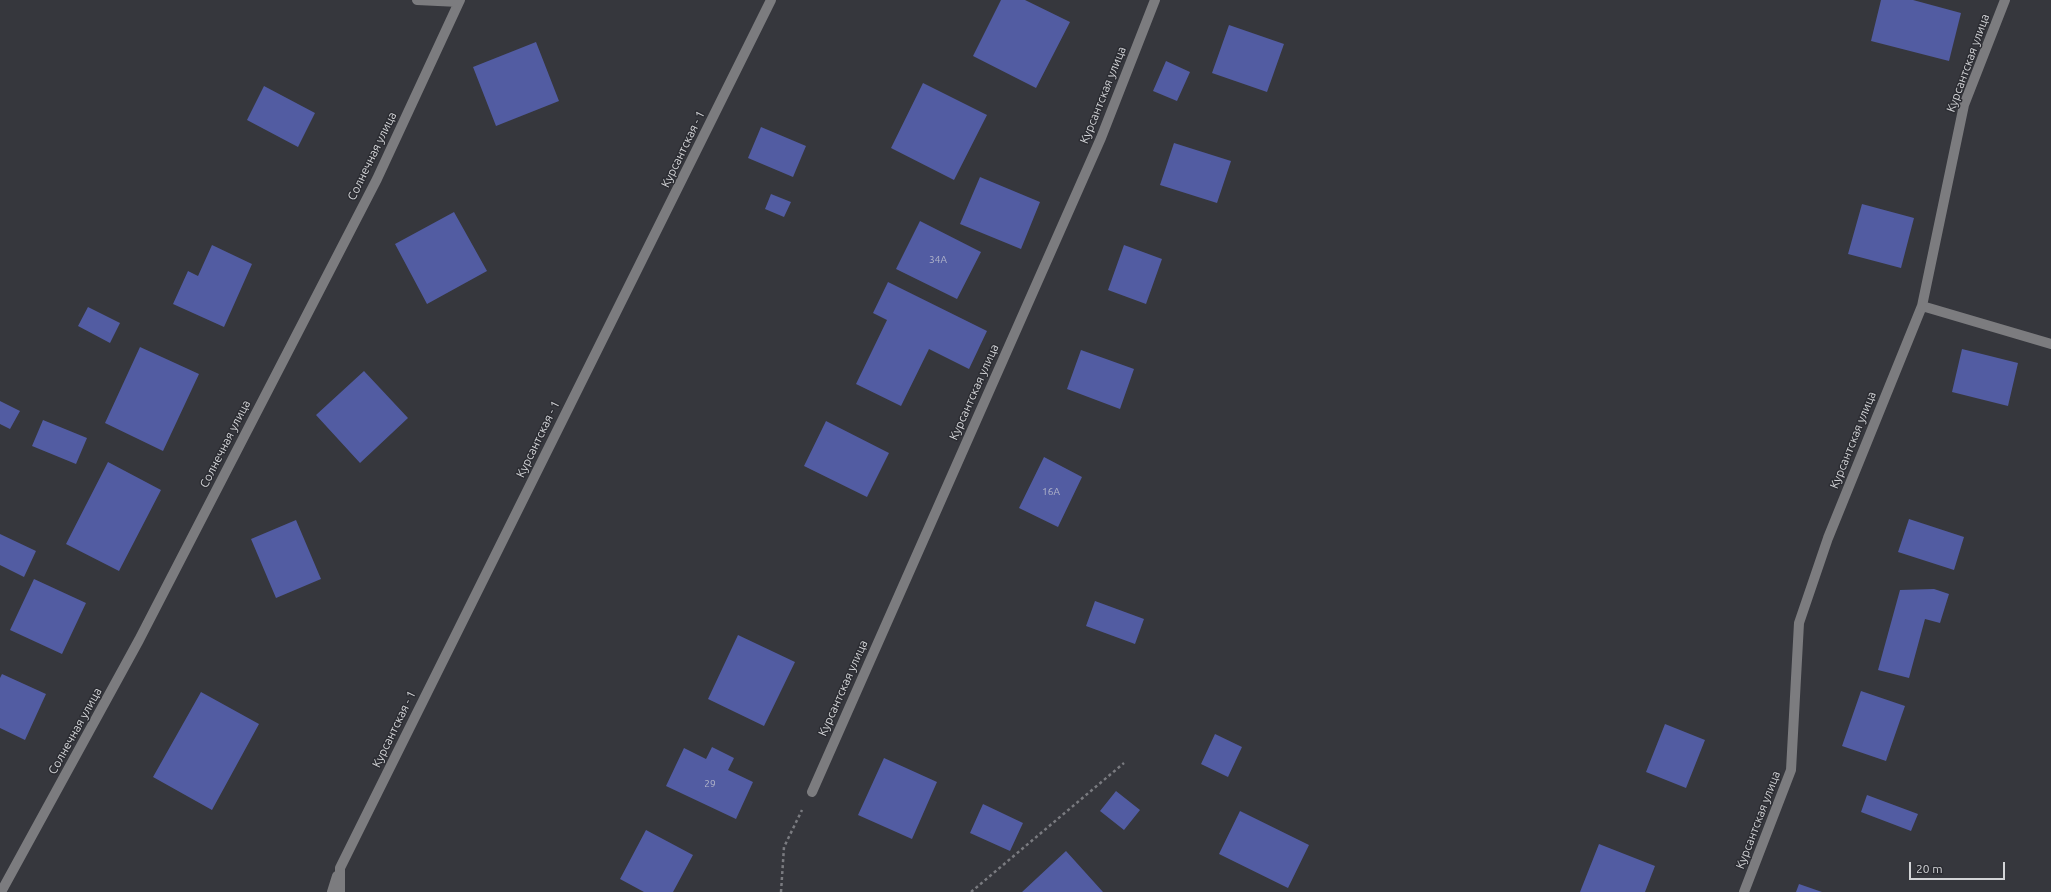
<!DOCTYPE html>
<meta charset="utf-8">
<style>
body{margin:0}
#map{position:relative;width:2051px;height:892px;overflow:hidden;background:#36373d;font-family:Ubuntu,sans-serif}
canvas{display:block}
.scale{position:absolute;left:1909px;top:862px;width:96px;height:18px;box-sizing:border-box;border:2px solid #d3d4d7;border-top:0;padding-left:5px;font-size:12px;line-height:14px;white-space:nowrap;color:#d3d4d7;-webkit-text-stroke:3px #2c2d33;paint-order:stroke}
</style>
<div id="map">
<canvas width="2051" height="892"></canvas>
<div class="scale">20 m</div>
</div>
<script>
const g = document.querySelector('canvas').getContext('2d');
g.lineJoin = 'round';
function fill(path, color) { g.fillStyle = color; g.fill(path, 'evenodd'); }
const poly = rows => new Path2D(rows.map(r => 'M' + r).join(''));
function trace(path, color, width, dash) { g.strokeStyle = color; g.lineWidth = width; g.lineCap = dash ? 'butt' : 'round'; g.setLineDash(dash || []); g.stroke(path); }
function label(font, color, halo, rows, align = 'center') {
  g.font = font + ' Ubuntu,sans-serif'; g.lineWidth = 3; g.setLineDash([]); g.textBaseline = 'middle'; g.strokeStyle = halo; g.fillStyle = color; for (const [text, x, y, turn = 0] of rows) {
    g.save(); g.translate(x, y); g.rotate((+turn || 0) * Math.PI / 180); g.textAlign = isNaN(turn) ? turn : align; if (halo) g.strokeText(text, 0, 0); g.fillText(text, 0, 0); g.restore();
  }
}
fill(poly([
 [1001,0,1025,0,1070,22,1036,88,973,56],
 [1881,0,1913,0,1961,13,1949,61,1871,41],
 [1229,25,1284,44,1267,92,1212,73],
 [536,42,559,101,496,126,473,67],
 [1166,61,1190,72,1177,101,1153,91],
 [923,83,987,115,954,180,891,148],
 [264,86,315,113,298,147,247,120],
 [761,127,806,146,793,177,748,158],
 [1174,143,1231,161,1217,203,1160,185],
 [980,177,1040,202,1021,249,960,224],
 [771,194,791,202,784,217,765,209],
 [1862,204,1914,218,1901,268,1848,254],
 [454,212,487,271,427,304,395,244],
 [920,221,981,252,957,299,896,269],
 [212,245,252,264,224,327,173,304,188,271,198,276],
 [1124,245,1162,259,1146,304,1108,290],
 [888,282,987,331,969,369,929,349,901,406,856,384,887,320,873,313],
 [88,307,120,323,110,343,78,326],
 [140,347,199,374,163,451,105,423],
 [1962,349,2018,363,2008,406,1952,392],
 [1081,350,1134,369,1120,409,1067,389],
 [364,371,408,418,360,463,316,415],
 [0,401,20,411,10,429,0,424],
 [43,420,87,438,76,464,32,446],
 [826,421,889,453,867,497,804,466],
 [1044,457,1082,477,1058,527,1019,508],
 [108,462,161,490,119,571,66,544],
 [1909,519,1964,537,1954,570,1898,552],
 [296,520,321,579,276,598,251,539],
 [0,534,36,551,24,577,0,565],
 [34,579,86,603,62,654,10,630],
 [1934,589,1949,594,1940,623,1925,619,1909,678,1878,670,1900,590],
 [1095,601,1144,619,1135,644,1086,626],
 [738,635,795,662,764,726,708,699],
 [2,674,46,694,25,740,0,728,0,678],
 [1861,691,1905,706,1886,761,1842,746],
 [201,692,259,724,212,810,153,777],
 [1665,724,1705,740,1686,788,1646,772],
 [1215,734,1242,747,1228,777,1201,764],
 [712,747,734,758,728,770,753,782,736,819,666,786,684,748,706,759],
 [884,758,937,782,912,839,858,815],
 [1116,791,1140,810,1124,830,1100,811],
 [1867,795,1918,814,1911,831,1861,812],
 [983,804,1023,823,1010,851,970,833],
 [1240,811,1309,845,1288,888,1219,854],
 [646,830,693,855,673,892,644,892,620,879],
 [1599,844,1655,866,1645,892,1580,892],
 [1066,851,1103,892,1022,892],
 [1799,884,1822,892,1796,892]
]), '#525ca2');
trace(poly([
 [781,892,784,847,802,810],
 [971,892,1124,763]
]), '#7a7b80', 2.5, [3, 3]);
trace(poly([
 [417,0,459,2],
 [1922,306,2051,344],
 [812,792,1101,138,1155,0],
 [1,892,139,640,377,179,460,0],
 [332,892,337,876],
 [340,892,340,868,771,0],
 [1744,892,1791,770,1799,623,1828,538,1922,306,1964,105,2005,0]
]), '#7c7c7f', 10);
label('10px', '#b3b6ca', null, [
 ["34А",938,260],
 ["16А",1051,492],
 ["29",710,784]
]);
label('12px', '#d3d4d7', '#2c2d33', [
 ["Курсантская улица",1968,63,-70],
 ["Курсантская улица",1103,95,-68],
 ["Курсантская - 1",683,149,-64],
 ["Солнечная улица",372,156,-64],
 ["Курсантская улица",974,392,-66],
 ["Курсантская - 1",538,439,-64],
 ["Курсантская улица",1853,440,-68],
 ["Солнечная улица",225,444,-63],
 ["Курсантская улица",843,688,-66],
 ["Курсантская - 1",394,729,-64],
 ["Солнечная улица",75,731,-61],
 ["Курсантская улица",1758,820,-69]
]);
</script>
